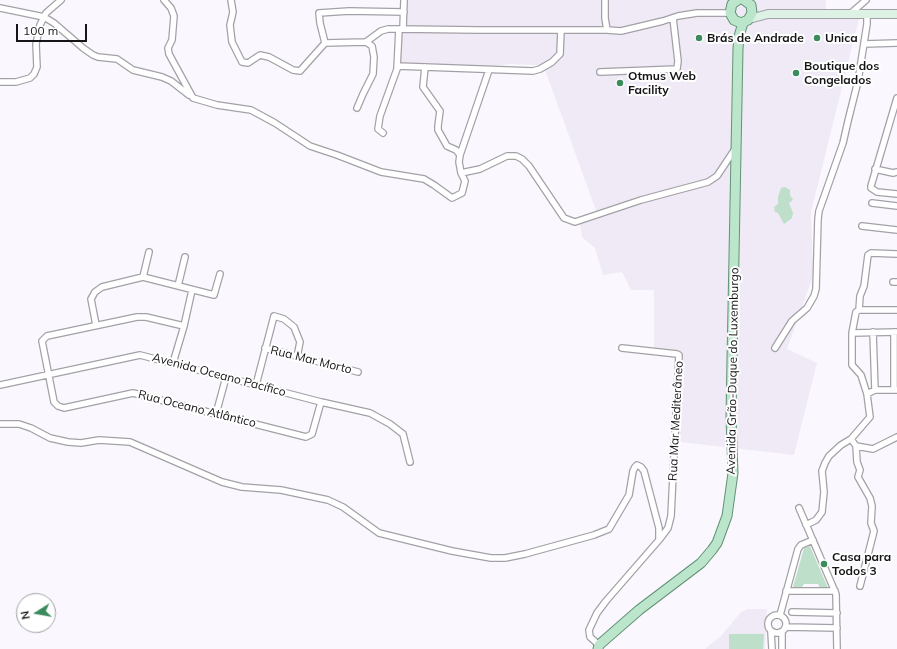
<!DOCTYPE html>
<meta charset="utf-8">
<style>
body{margin:0}
#map{position:relative;width:897px;height:649px;overflow:hidden;background:#faf8fe;font-family:Mulish,sans-serif}
canvas{display:block}
.north{position:absolute;left:16px;top:593px;width:40px;height:40px;box-sizing:border-box;background:#fff;border:1px solid #a1a1a2;border-radius:50%;rotate:259deg;font-size:11px;font-weight:700;line-height:16px;text-align:center;color:#151517}
.north::after{content:'';display:block;margin:auto;width:14px;height:18px;background:#3a8c5d;clip-path:polygon(50% 0,100% 100%,50% 72%,0 100%)}
.scale{position:absolute;left:16px;top:24px;width:71px;height:18px;box-sizing:border-box;border:2px solid #151517;border-top:0;padding-left:5px;font-size:12px;line-height:14px;white-space:nowrap;color:#151517;-webkit-text-stroke:3px #fff;paint-order:stroke}
</style>
<div id="map">
<canvas width="897" height="649"></canvas>
<div class="north">N</div>
<div class="scale">100 m</div>
</div>
<script>
const g = document.querySelector('canvas').getContext('2d');
g.lineJoin = 'round';
function fill(path, color) { g.fillStyle = color; g.fill(path, 'evenodd'); }
const poly = rows => new Path2D(rows.map(r => 'M' + r).join(''));
function trace(path, color, width, dash) { g.strokeStyle = color; g.lineWidth = width; g.lineCap = dash ? 'butt' : 'round'; g.setLineDash(dash || []); g.stroke(path); }
function label(font, color, halo, rows, align = 'center') {
  g.font = font + ' Mulish,sans-serif'; g.lineWidth = 4; g.setLineDash([]); g.textBaseline = 'middle'; g.strokeStyle = halo; g.fillStyle = color; for (const [text, x, y, turn = 0] of rows) {
    g.save(); g.translate(x, y); g.rotate((+turn || 0) * Math.PI / 180); g.textAlign = isNaN(turn) ? turn : align; if (halo) g.strokeText(text, 0, 0); g.fillText(text, 0, 0); g.restore();
  }
}
fill(poly([
 [403,0,826,0,826,15,860,15,811,212,813,276,787,349,817,363,794,455,671,441,677,358,654,355,654,290,631,290,622,272,603,275,595,248,582,237,580,224,598,216,544,67,537,65,511,64,494,66,400,64],
 [748,609,767,609,765,649,705,649,720,637,741,612]
]), '#efeaf6');
fill(poly([
 [785,187,790,190,790,195,793,200,789,203,793,213,792,218,784,224,778,213,775,212,774,207,778,204,778,197,781,188],
 [810,546,828,588,820,588,818,584,804,584,802,587,793,587,804,548],
 [729,634,764,634,763,649,729,649]
]), '#bedfc9');
const street = poly([
 [164,0,171,8,174,16,172,40,168,48,169,54,193,98,217,105,251,110,275,123,310,146,337,155,381,172,424,179,434,185,452,198,462,193,465,181,461,173,459,162,460,155,456,150,447,146,438,130,438,126,440,111,423,87,425,67],
 [231,0,233,12,230,25,232,42,242,62,248,63,260,55,269,57,293,70,300,71,325,43,366,42,381,31,388,29,399,29],
 [605,0,605,18,607,30],
 [0,8,44,17,54,23,83,48,93,55,98,57,117,59,133,70,162,77,171,81,189,95],
 [850,14,866,0],
 [403,29,404,0],
 [325,43,320,23,319,13,349,11,404,12],
 [864,44,897,43],
 [397,66,533,71,540,69,552,62,560,54,561,30],
 [600,72,677,69,678,61,673,18],
 [0,82,16,82,30,78,34,74,37,67,36,44,40,25,46,13,61,0],
 [897,98,871,186,871,188,877,192,897,194],
 [357,108,363,94,373,74,374,57,372,46,366,42],
 [383,133,378,129,380,116,397,69,399,29,478,30,607,30,621,31,663,21,678,16,697,13,730,13],
 [460,155,489,70],
 [875,169,893,173,897,172],
 [461,173,480,169,507,156,516,156,522,159,529,166,564,218,575,222,641,200,708,182,717,176,735,149],
 [872,203,897,206],
 [862,226,897,230],
 [143,277,149,252],
 [893,282,897,282],
 [178,286,185,257],
 [859,310,897,310],
 [96,325,91,299,95,292,102,287,143,277,214,295,220,274],
 [184,326,146,317,137,317,47,336,42,341,54,402,58,406,64,408,133,393,306,437,312,434,321,402],
 [873,332,875,390],
 [894,332,894,390],
 [852,333,897,332],
 [265,348,358,372],
 [622,348,677,354,679,355,671,516,668,528,659,540],
 [775,348,792,321,807,308,814,296,816,289,818,219,819,211,843,143,848,121,858,81,867,24,867,14],
 [173,363,184,326,192,290],
 [0,385,140,355,321,402,370,413,390,424,403,434,410,462],
 [256,385,274,316,284,319,294,327,300,342,297,357],
 [867,394,861,375,852,365,852,333,856,312,859,310,860,296,864,286,868,255,871,253,897,254],
 [216,414,226,377],
 [0,424,19,424,31,428,50,438,68,442,81,443,99,440,130,442,222,482,242,487,281,490,328,500,343,507,379,533,452,551,491,558,505,558,525,554,594,535,609,529,629,495,633,471,635,467,637,465,641,467,644,471,659,528,659,540,606,601,597,613,589,630,590,637,599,645],
 [851,439,856,446,857,462,860,470,858,477,870,498,872,506,871,523,874,531,860,586],
 [856,446,873,449,897,437],
 [799,508,836,594,837,649],
 [806,525,816,520,822,512,824,492,822,471,825,463,829,456,841,445,851,439,870,417,867,394,875,390,897,390],
 [786,591,835,591],
 [792,612,837,613],
 '768 624a9 9 0 1 1 18 0a9 9 0 1 1-18 0Z',
 [780,615,798,549,801,545,813,540],
 [786,627,837,628],
 [771,632,772,649],
 [782,633,782,649]
]);
const secondary = poly([
 [749,19,768,14,897,14]
]);
const primary = poly([
 [738,0,732,4,730,13,734,20,741,23,748,20,752,13,751,5,744,0],
 [598,649,599,645,639,610,701,563,712,550,717,543,727,516,733,473,731,417,732,359,738,49,739,36,743,23]
]);
trace(street, '#a3a1a6', 8);
trace(secondary, '#a3a1a6', 10);
trace(primary, '#649276', 11);
trace(street, '#fff', 5.5);
trace(secondary, '#ddf2e5', 8);
trace(primary, '#bce6cb', 9);
for (const [x, y, r, color] of [
 [699,38,4,"#3a8c5d"],
 [817,38,4,"#3a8c5d"],
 [796,73,4,"#3a8c5d"],
 [620,83,4,"#3a8c5d"],
 [824,564,4,"#3a8c5d"]
]) { const dot = new Path2D(); dot.arc(x, y, r, 0, 2 * Math.PI); g.fillStyle = color; g.fill(dot); trace(dot, '#fff', 1.5); }
label('bold 12px', '#151517', '#fff', [
 ["Brás de Andrade",707,38],
 ["Unica",825,38],
 ["Boutique dos",804,66],
 ["Congelados",804,80],
 ["Otmus Web",628,76],
 ["Facility",628,90],
 ["Casa para",832,557],
 ["Todos 3",832,571]
], 'left');
label('12px', '#151517', '#fff', [
 ["Rua Mar Morto",311,360,14],
 ["Avenida Grão-Duque do Luxemburgo",733,371,-89],
 ["Avenida Oceano Pacífico",219,375,15],
 ["Rua Oceano Atlântico",197,409,14],
 ["Rua Mar Mediterâneo",676,421,-87]
]);
</script>
